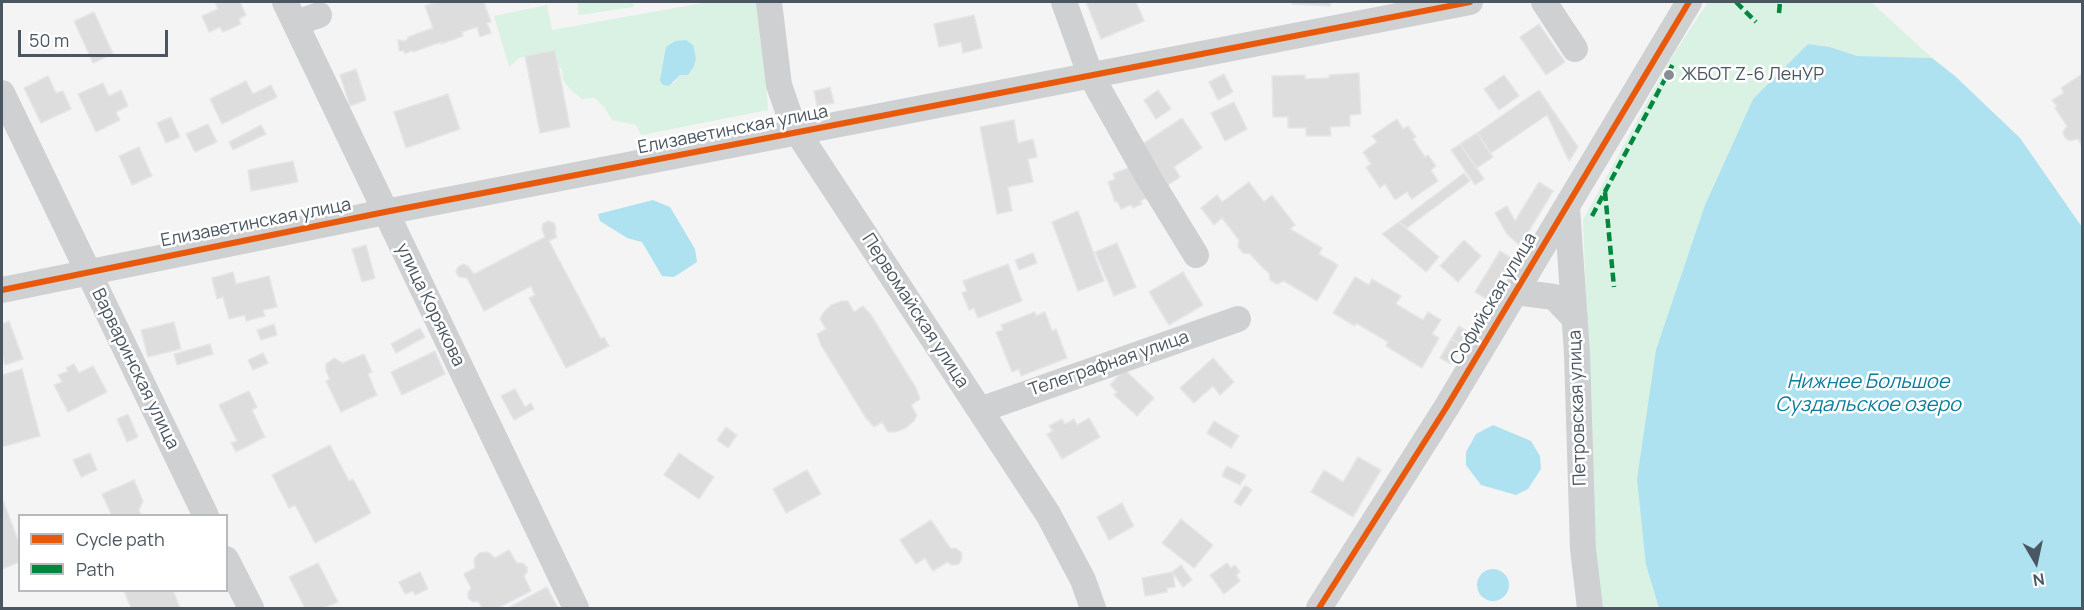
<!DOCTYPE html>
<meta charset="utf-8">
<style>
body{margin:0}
#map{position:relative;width:2084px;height:610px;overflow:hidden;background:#f4f4f4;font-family:Manrope,sans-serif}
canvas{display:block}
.frame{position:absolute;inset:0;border:3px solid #4a5661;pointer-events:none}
.legend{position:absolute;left:18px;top:514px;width:210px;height:78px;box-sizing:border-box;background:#fff;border:2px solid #b7bbc0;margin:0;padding:8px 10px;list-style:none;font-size:18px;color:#4a5661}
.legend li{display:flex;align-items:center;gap:12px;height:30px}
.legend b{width:30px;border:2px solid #b7bbc0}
.north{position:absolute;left:2006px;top:532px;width:60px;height:60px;-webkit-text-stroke:4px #fff;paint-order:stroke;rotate:171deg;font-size:16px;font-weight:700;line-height:24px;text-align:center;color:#4a5661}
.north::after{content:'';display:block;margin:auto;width:21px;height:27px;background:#4a5661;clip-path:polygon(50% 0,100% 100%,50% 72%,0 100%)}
.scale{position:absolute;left:18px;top:30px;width:150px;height:27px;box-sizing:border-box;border:3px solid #4a5661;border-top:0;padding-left:8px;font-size:18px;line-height:21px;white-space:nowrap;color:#4a5661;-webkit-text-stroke:4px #fff;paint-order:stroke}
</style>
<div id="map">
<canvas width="2084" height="610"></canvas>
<div class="frame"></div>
<ul class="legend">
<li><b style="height:8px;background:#e8590c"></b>Cycle path</li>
<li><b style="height:8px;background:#00873e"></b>Path</li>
</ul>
<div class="north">N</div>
<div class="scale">50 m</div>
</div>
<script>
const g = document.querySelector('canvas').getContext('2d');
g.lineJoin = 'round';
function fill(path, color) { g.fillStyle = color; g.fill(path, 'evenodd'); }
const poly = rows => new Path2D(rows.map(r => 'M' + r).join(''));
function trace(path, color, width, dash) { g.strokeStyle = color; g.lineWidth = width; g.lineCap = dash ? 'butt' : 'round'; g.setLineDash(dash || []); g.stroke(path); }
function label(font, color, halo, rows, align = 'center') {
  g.font = font + ' Manrope,sans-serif'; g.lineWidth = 5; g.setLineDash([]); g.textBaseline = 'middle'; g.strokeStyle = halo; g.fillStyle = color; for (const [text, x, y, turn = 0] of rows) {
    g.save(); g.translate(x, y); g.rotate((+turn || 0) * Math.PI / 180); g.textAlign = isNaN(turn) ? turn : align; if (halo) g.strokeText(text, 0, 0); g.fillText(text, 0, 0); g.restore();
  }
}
fill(poly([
 [577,2,633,2,634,7,579,15],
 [708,2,760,2,768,110,641,135,636,125,612,120,605,108,595,98,582,99,571,90,563,80,562,69,536,53,519,58,509,67,494,16,547,5,552,30],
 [686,40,680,75,673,84,661,74,667,47,675,41],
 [1708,2,1871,2,1932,58,1857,56,1830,47,1808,44,1753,99,1705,205,1646,565,1659,608,1602,608,1596,550,1583,220,1670,60]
]), '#d9f2e3');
fill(poly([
 [686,40,693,45,696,58,694,66,688,75,680,75,669,86,663,85,660,81,661,74,666,47,675,41],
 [1808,44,1830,47,1857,56,1932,58,1955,76,2020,138,2082,227,2082,608,1659,608,1646,565,1637,479,1656,350,1705,205,1753,99],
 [653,200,670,207,695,249,697,262,674,277,662,276,642,242,627,238,600,221,598,214],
 [1493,425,1531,441,1540,456,1541,469,1528,489,1516,495,1481,485,1466,465,1466,452,1476,434],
 '1477 585a16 16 0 1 1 32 0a16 16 0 1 1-32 0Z'
]), '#aee2f0');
const building = poly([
 [215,2,240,2,246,15,239,19,241,24,223,32,220,27,209,32,202,16,218,9,215,2],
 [437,2,484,2,491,22,487,23,491,33,480,37,477,27,462,32,463,36,441,44,441,42,413,52,412,50,405,54,404,51,399,51,398,40,405,41,408,39,408,37,433,28,425,6,437,2],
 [1086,2,1136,2,1144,21,1101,39,1086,2],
 [1292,2,1331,2,1330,6,1292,4,1292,2],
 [94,12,113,54,93,63,74,21,94,12],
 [974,15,982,48,963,53,961,42,939,47,934,24,974,15],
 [1539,24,1565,62,1546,75,1520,37,1539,24],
 [555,50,570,127,540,133,525,56,555,50],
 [356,69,366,100,350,106,340,75,356,69],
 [1359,73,1361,114,1350,115,1350,126,1330,127,1331,136,1306,136,1306,128,1288,128,1288,117,1273,117,1272,76,1305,75,1305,79,1329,78,1329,75,1359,73],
 [1224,74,1233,92,1218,100,1209,82,1224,74],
 [2082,74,2082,146,2078,139,2070,141,2065,138,2063,132,2067,126,2055,108,2057,106,2052,100,2064,93,2061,88,2082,74],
 [1504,75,1519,96,1499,110,1484,89,1504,75],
 [48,76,56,93,63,91,71,109,41,123,24,88,48,76],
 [246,81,253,94,271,85,277,97,222,124,210,99,246,81],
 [103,83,109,96,121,90,128,106,116,112,120,120,96,132,78,94,103,83],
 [830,87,834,103,817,106,814,91,830,87],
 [1158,90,1171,109,1156,119,1144,100,1158,90],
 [1539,90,1578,147,1569,161,1547,115,1491,153,1477,133,1539,90],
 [448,94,460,129,406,148,394,112,448,94],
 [1234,102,1247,129,1225,141,1211,113,1234,102],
 [171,117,180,137,166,143,157,123,171,117],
 [1182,118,1202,148,1174,167,1180,177,1168,185,1141,145,1182,118],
 [1397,119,1403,129,1408,126,1416,137,1413,139,1425,157,1428,155,1436,166,1431,170,1438,181,1412,199,1407,192,1395,200,1385,184,1380,188,1366,167,1371,164,1363,152,1377,142,1372,136,1397,119],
 [1014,120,1018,143,1033,139,1037,157,1028,159,1033,182,1008,187,1012,211,997,214,980,127,1014,120],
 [208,124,217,142,195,152,186,134,208,124],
 [261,125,266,134,233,150,229,142,261,125],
 [1477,133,1493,157,1477,168,1460,144,1477,133],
 [1460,144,1484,179,1475,185,1451,150,1460,144],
 [139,147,152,176,132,185,119,156,139,147],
 [293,161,298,182,251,191,248,170,293,161],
 [1130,167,1151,196,1140,201,1142,204,1133,208,1131,205,1121,209,1117,201,1115,202,1108,182,1115,179,1113,174,1130,167],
 [1464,173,1470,181,1407,228,1399,222,1464,173],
 [1249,182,1264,202,1272,195,1295,225,1290,229,1322,248,1319,254,1338,265,1317,301,1284,281,1277,284,1270,280,1269,273,1264,269,1250,254,1243,253,1238,247,1239,240,1222,218,1214,225,1201,208,1217,195,1222,202,1249,182],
 [1539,182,1553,191,1520,246,1507,234,1495,213,1507,206,1515,221,1539,182],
 [1078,211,1104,281,1078,291,1052,222,1078,211],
 [548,221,554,223,556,228,555,233,557,237,549,241,601,339,604,337,609,346,566,368,529,298,535,295,531,286,484,311,467,278,459,277,456,272,458,267,463,264,468,266,474,274,545,237,542,229,543,224,548,221],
 [1399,222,1439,257,1426,272,1382,234,1399,222],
 [1464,240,1481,256,1458,282,1440,266,1464,240],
 [1117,243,1136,287,1114,296,1095,252,1117,243],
 [366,245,375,278,362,282,352,249,366,245],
 [1500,251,1513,259,1488,300,1475,292,1500,251],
 [1033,253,1037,263,1019,270,1015,260,1033,253],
 [1008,264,1022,301,978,318,974,308,969,310,962,293,967,291,963,281,1008,264],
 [233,272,236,284,269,276,277,307,263,310,265,316,246,321,245,315,229,319,223,297,217,299,212,278,233,272],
 [1183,272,1203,305,1169,325,1149,292,1183,272],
 [1355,277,1369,285,1372,279,1401,296,1396,304,1423,320,1428,312,1441,320,1432,334,1439,338,1422,368,1386,346,1388,342,1356,323,1355,326,1333,313,1355,277],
 [842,301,848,301,854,312,863,306,871,315,916,388,920,399,911,405,917,415,914,421,906,428,895,432,888,432,882,422,874,427,866,418,821,345,817,334,826,329,820,319,823,313,831,305,842,301],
 [1035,312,1036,316,1045,312,1052,331,1056,329,1067,358,1021,376,1019,369,1012,372,996,332,1003,330,1001,325,1035,312],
 [9,321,23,359,5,365,2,354,2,324,9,321],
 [174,322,181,349,148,357,141,330,174,322],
 [274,324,277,335,261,340,257,330,274,324],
 [1459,326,1470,333,1462,345,1451,339,1459,326],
 [420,328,425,337,396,353,391,344,420,328],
 [1451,339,1462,345,1451,364,1440,358,1451,339],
 [210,344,213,354,177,365,174,354,210,344],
 [435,351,445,374,402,395,391,372,435,351],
 [263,353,268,363,253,370,248,360,263,353],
 [364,354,372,372,368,374,377,395,341,412,326,381,330,379,326,371,326,364,334,358,343,363,364,354],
 [1213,358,1234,382,1220,395,1213,386,1194,403,1180,388,1213,358],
 [74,364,79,373,93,366,107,392,68,412,54,385,62,382,58,375,68,371,66,368,74,364],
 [22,369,40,436,2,447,2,375,22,369],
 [1124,369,1154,398,1137,416,1114,395,1117,392,1110,385,1124,369],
 [515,389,525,407,531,403,534,409,514,420,501,396,515,389],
 [249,391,257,407,252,410,265,437,236,452,231,443,237,441,219,405,249,391],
 [128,414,138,437,127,442,117,419,128,414],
 [1089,418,1100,437,1062,459,1047,434,1053,431,1049,426,1062,419,1065,424,1074,419,1077,425,1089,418],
 [1214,421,1239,436,1231,448,1207,433,1214,421],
 [726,427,737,435,728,448,717,440,726,427],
 [330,445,349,481,353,479,371,513,315,543,295,505,289,508,272,475,330,445],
 [90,453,97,470,81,477,73,460,90,453],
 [679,453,714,477,699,499,664,475,679,453],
 [1358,457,1381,470,1353,517,1311,492,1324,470,1343,482,1358,457],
 [1227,466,1246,475,1240,485,1222,476,1227,466],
 [807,470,821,494,786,513,773,489,807,470],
 [134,480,143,501,139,510,141,516,112,516,102,494,134,480],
 [1245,485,1252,490,1241,506,1234,502,1245,485],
 [2,498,20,545,20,562,2,569,2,498],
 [1122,503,1134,526,1109,540,1097,517,1122,503],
 [1181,519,1213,545,1194,568,1162,543,1181,519],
 [931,520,951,549,955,548,961,552,962,558,959,564,952,565,947,562,933,571,925,558,916,564,900,540,931,520],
 [509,550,517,563,523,563,527,567,527,572,524,576,531,591,498,608,482,608,478,601,473,602,468,598,468,593,471,588,464,574,475,568,474,559,479,553,488,552,495,558,509,550],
 [318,563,338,602,324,608,305,608,289,577,318,563],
 [1227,563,1231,568,1235,565,1240,572,1236,575,1240,581,1224,594,1210,575,1227,563],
 [1181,565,1192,580,1183,587,1173,573,1175,587,1167,588,1167,592,1145,596,1142,578,1172,572,1181,565],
 [420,572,428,589,415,595,413,591,405,594,399,582,420,572],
 [547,587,558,608,508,608,547,587],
 [126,590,173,590,180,608,131,608,124,591,126,590]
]);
fill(building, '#ddddde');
trace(building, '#e5e6e7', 1.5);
trace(poly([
 [285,2,576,608],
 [769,2,779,85,790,117,798,133,1048,514,1083,580,1093,608],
 [1064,2,1090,74,1147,175,1196,255],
 [1544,2,1575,49],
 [296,23,319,15],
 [2,93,206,516],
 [1567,207,1577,354,1583,549,1590,608],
 [2,290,385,212,1470,2],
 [1516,292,1554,297,1575,319],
 [980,410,1238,319],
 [226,559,251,608],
 [1319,608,1446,408,1689,2]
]), '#ced0d2', 26);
trace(poly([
 [1736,2,1756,22],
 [1779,13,1780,2],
 [1605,192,1614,287],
 [1592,216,1673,64]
]), '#00873e', 4.5, [9, 4.5]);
trace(poly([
 [2,290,385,212,1470,2],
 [1319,608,1446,408,1689,2]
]), '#e8590c', 6);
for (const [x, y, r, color] of [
 [1669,75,6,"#868d94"]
]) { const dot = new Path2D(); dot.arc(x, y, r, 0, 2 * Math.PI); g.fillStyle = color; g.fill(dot); trace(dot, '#fff', 2); }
label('18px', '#4a5661', '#fff', [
 ["ЖБОТ Z-6 ЛенУР",1681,75]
], 'left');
label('18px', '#4a5661', '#fff', [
 ["Елизаветинская улица",733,130,-11],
 ["Елизаветинская улица",256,223,-11],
 ["Софийская улица",1494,299,-59],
 ["улица Корякова",430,305,64],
 ["Первомайская улица",915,311,57],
 ["Телеграфная улица",1109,364,-19],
 ["Варваринская улица",135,369,64],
 ["Петровская улица",1578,408,-92]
]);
label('italic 20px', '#0c7c9b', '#fff', [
 ["Нижнее Большое",1868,382],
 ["Суздальское озеро",1868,405]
]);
</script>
